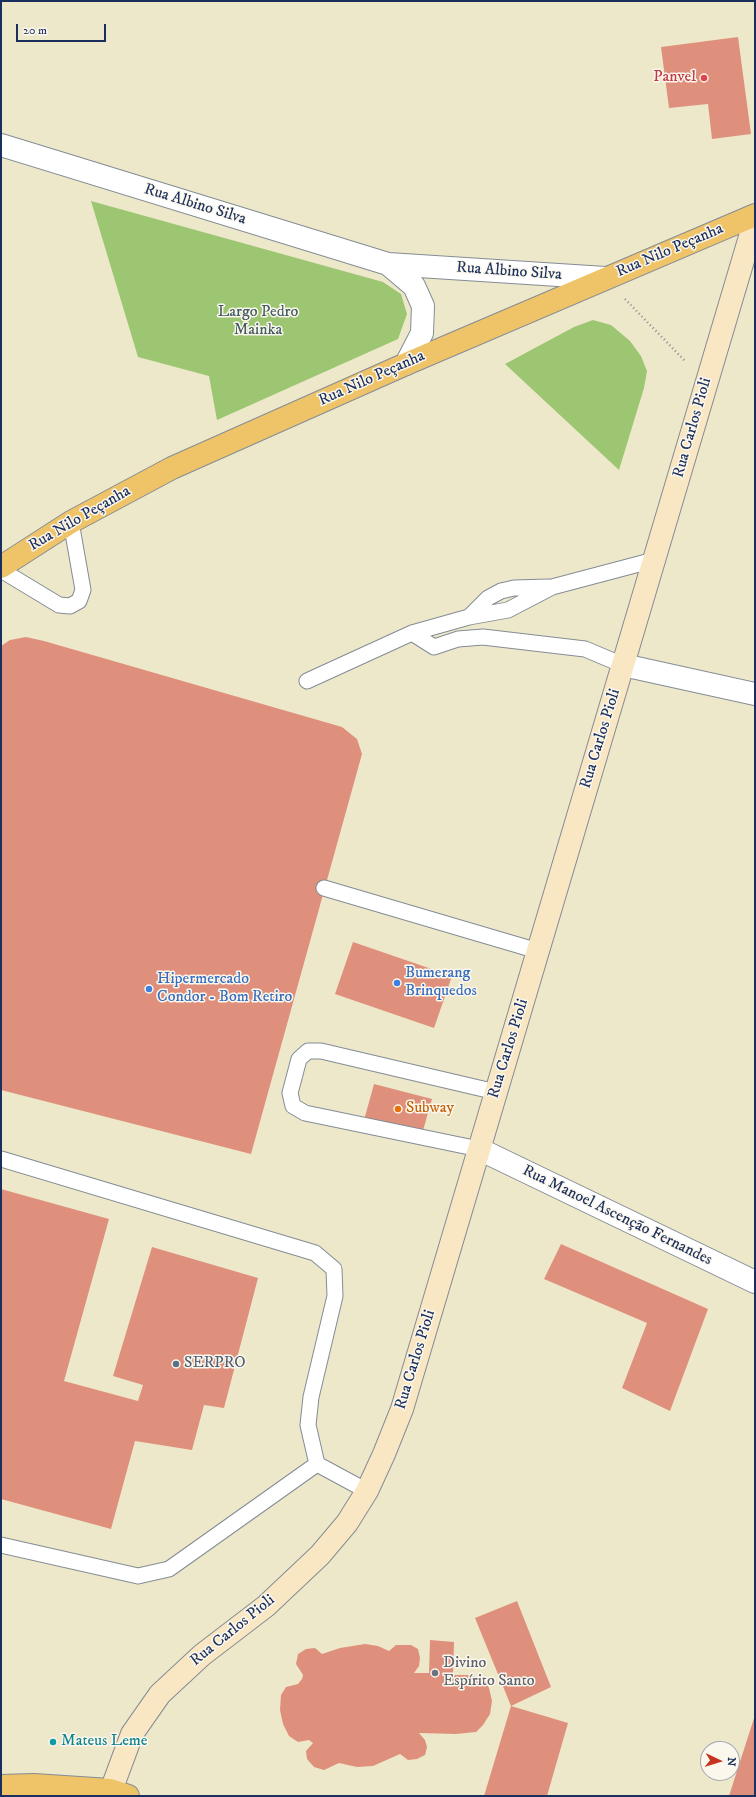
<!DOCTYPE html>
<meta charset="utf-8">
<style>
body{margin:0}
#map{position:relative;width:756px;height:1797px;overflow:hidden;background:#eee8cb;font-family:"IM FELL DW Pica",serif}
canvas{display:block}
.frame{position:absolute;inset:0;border:2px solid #1b2f5e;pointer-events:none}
.north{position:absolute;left:700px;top:1741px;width:40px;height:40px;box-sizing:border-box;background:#fbf7ec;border:1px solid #a1a7b3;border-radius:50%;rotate:94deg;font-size:11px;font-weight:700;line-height:16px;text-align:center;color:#1b2f5e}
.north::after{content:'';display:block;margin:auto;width:14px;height:18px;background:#c8321e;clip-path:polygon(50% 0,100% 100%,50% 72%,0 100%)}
.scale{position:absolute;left:16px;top:24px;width:90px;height:18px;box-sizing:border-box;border:2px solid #1b2f5e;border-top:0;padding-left:5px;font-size:12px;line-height:14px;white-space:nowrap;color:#1b2f5e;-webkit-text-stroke:3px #fbf7ec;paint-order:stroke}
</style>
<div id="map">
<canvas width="756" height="1797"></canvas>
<div class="frame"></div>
<div class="north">N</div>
<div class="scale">20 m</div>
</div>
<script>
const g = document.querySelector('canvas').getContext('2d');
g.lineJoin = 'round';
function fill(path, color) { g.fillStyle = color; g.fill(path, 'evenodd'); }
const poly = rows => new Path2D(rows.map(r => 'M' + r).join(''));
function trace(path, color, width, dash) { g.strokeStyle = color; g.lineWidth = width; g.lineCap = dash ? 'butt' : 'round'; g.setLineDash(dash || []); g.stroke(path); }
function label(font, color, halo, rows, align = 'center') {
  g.font = font + ' "IM FELL DW Pica",serif'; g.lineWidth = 3; g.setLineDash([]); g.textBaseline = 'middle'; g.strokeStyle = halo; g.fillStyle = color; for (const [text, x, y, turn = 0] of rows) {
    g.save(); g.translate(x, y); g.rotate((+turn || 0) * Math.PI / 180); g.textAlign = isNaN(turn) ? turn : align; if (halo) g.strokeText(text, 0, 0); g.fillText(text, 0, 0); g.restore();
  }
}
fill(poly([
 [91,201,383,282,401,294,407,314,398,339,217,420,209,376,138,357],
 [593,320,611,325,630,341,641,356,647,371,644,388,619,470,505,364,574,327]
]), '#9cc672');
fill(poly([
 [738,37,751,134,712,139,708,104,669,108,661,47],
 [26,637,44,641,342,727,357,739,362,754,251,1154,1,1090,1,646,10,640],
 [353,942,452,976,434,1028,335,994],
 [374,1084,432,1099,422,1134,364,1120],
 [1,1189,109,1219,64,1381,138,1401,143,1385,113,1376,152,1247,258,1278,224,1408,204,1405,192,1450,135,1441,111,1529,1,1499],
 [561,1244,708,1309,670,1411,622,1388,647,1323,544,1279],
 [517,1601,551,1687,511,1706,475,1618],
 [430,1640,454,1642,453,1675,469,1675,484,1679,489,1688,492,1701,490,1714,483,1725,476,1732,456,1734,419,1733,425,1740,427,1747,425,1755,417,1759,408,1760,400,1754,373,1766,357,1767,339,1763,324,1770,314,1767,307,1759,306,1751,313,1743,309,1740,298,1742,289,1736,283,1724,280,1710,281,1695,286,1687,298,1684,302,1679,303,1675,296,1664,298,1654,306,1649,315,1648,322,1654,340,1648,365,1644,378,1646,389,1651,396,1645,411,1645,418,1649,420,1658,419,1666,414,1673,429,1673],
 [511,1706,568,1723,547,1796,484,1796],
 [755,1715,755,1796,729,1796]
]), '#df907c');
const service = poly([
 [1,570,59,605,70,606,79,601,83,590,71,522],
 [469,617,488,598,501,591,514,588,549,587],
 [412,633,434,647,458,639,483,637,585,649,623,665],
 [307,681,412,633,469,617,508,610,552,587,654,560],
 [324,888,538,951],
 [479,1149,305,1113,293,1106,290,1093,299,1059,308,1051,321,1051,496,1092],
 [1,1159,315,1253,334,1269,335,1296,311,1397,308,1425,317,1464],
 [317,1464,367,1491],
 [1,1545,138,1576,169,1569,317,1464]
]);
const minor = poly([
 [1,145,388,264,605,278],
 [388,264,414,286,423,306,422,333,406,364],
 [623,665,755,694],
 [479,1149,755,1282]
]);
const secondary = poly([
 [109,1796,132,1734,160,1694,202,1655,266,1606,320,1555,347,1523,367,1491,384,1454,402,1409,755,220]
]);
const primary = poly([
 [1,567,71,522,172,468,406,364,755,215],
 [1,1786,34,1785,110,1790,128,1796]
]);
trace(service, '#848c94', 17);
trace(minor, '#848c94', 24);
trace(secondary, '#848c94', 24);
trace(primary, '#848c94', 24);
trace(poly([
 [625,299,685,361]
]), '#848c94', 2.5, [1, 3]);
trace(service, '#fff', 15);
trace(minor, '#fff', 22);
trace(secondary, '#f9e7c3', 22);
trace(primary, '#efc469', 22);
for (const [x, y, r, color] of [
 [704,78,4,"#e0444e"],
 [397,983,4,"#3f7fe0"],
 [149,989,4,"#3f7fe0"],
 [398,1109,4,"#e8710a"],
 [176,1364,4,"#5c6f8a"],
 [435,1673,4,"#6b7280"],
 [53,1742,4,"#0f9aa8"]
]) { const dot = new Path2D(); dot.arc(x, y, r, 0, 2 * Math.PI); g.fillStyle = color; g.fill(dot); trace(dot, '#fbf7ec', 1.5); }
label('16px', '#be3a42', '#fbf7ec', [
 ["Panvel",696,78]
], 'right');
label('16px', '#1b2f5e', '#fbf7ec', [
 ["Rua Albino Silva",195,205,17],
 ["Rua Nilo Peçanha",670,251,-23],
 ["Rua Albino Silva",509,272,4],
 ["Rua Nilo Peçanha",372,379,-24],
 ["Rua Carlos Pioli",693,428,-74],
 ["Rua Nilo Peçanha",80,519,-30],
 ["Rua Carlos Pioli",601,739,-73],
 ["Rua Carlos Pioli",509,1049,-73],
 ["Rua Manoel Ascenção Fernandes",617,1216,26],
 ["Rua Carlos Pioli",416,1360,-73],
 ["Rua Carlos Pioli",233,1631,-39]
]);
label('16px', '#425c64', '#fbf7ec', [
 ["Largo Pedro",258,313],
 ["Mainka",258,331]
]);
label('16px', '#366cbe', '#fbf7ec', [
 ["Bumerang",405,974],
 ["Brinquedos",405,992],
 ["Hipermercado",157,980],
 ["Condor - Bom Retiro",157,998]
], 'left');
label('16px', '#c56008', '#fbf7ec', [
 ["Subway",406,1109]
], 'left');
label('16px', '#4e5e75', '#fbf7ec', [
 ["SERPRO",184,1364]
], 'left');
label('16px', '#5b616d', '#fbf7ec', [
 ["Divino",443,1664],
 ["Espírito Santo",443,1682]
], 'left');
label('16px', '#0d838f', '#fbf7ec', [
 ["Mateus Leme",61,1742]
], 'left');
</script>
